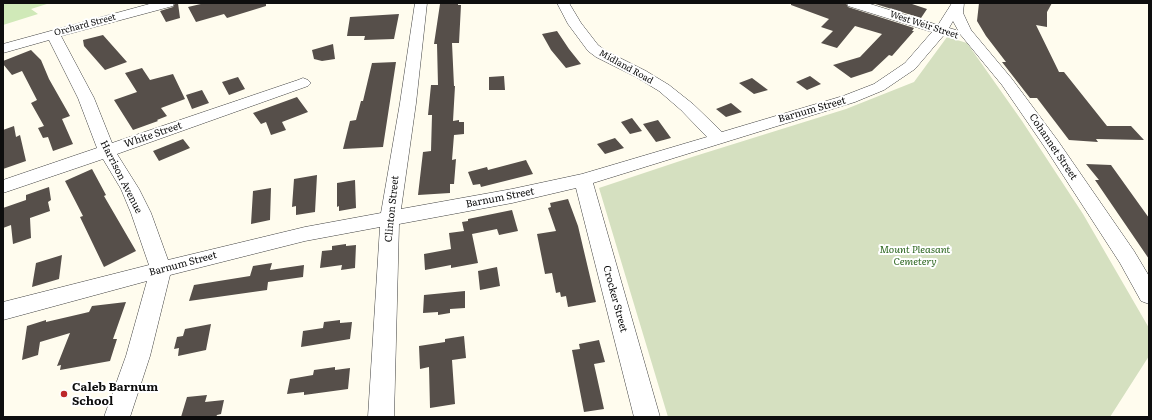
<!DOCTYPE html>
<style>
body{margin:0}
#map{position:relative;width:1152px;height:420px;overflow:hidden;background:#fffcee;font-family:Literata,serif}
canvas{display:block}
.frame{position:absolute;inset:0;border:4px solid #0e0e0e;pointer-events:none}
</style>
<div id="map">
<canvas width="1152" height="420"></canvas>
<div class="frame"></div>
</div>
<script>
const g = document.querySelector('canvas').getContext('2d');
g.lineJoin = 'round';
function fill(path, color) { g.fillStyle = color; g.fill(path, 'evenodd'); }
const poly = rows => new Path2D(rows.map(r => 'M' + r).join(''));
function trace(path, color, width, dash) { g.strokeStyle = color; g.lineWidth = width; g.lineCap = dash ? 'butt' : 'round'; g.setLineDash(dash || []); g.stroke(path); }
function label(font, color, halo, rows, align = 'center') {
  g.font = font + ' Literata,serif'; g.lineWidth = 4; g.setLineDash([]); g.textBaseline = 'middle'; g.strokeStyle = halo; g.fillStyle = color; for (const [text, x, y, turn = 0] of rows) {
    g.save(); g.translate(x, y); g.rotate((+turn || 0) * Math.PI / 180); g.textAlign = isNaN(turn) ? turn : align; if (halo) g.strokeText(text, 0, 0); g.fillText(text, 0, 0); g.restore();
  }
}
fill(poly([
 [3,3,50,3,31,9,38,14,3,25]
]), '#d0e9b8');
fill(poly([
 [947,37,967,43,1022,121,1083,214,1149,328,1149,356,1110,417,668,417,599,188,692,157,846,109,914,82]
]), '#d5e0c0');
fill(poly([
 [175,3,178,3,180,18,166,22,160,11,173,7],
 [205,3,266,3,266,6,227,18,224,14,196,22,188,7],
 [791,3,846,3,848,7,914,28,912,31,914,31,892,56,889,55,872,71,851,78,833,65,860,57,882,34,855,26,837,48,821,43,833,31,821,27,829,19,791,5],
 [872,3,909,3,927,9,921,18],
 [979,3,1052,3,1047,12,1047,27,1036,25,1059,72,1064,72,1107,126,1131,126,1144,140,1096,139,1098,142,1069,140,1037,98,1030,98,1002,62,1006,62,986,36,977,21],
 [440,4,458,4,458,5,461,5,459,43,452,43,454,86,455,86,453,121,459,120,459,122,464,122,464,134,454,135,452,160,456,159,454,184,450,184,450,193,418,195,423,152,431,151,432,115,428,115,431,85,438,85,437,44,434,44],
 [399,14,394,39,364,40,365,36,347,36,350,17],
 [557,31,569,49,581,64,566,68,551,50,542,34],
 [103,35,127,62,105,70,84,46,83,40],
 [333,44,335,59,322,61,314,59,312,50],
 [31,50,41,60,49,79,70,116,62,119,73,144,53,151,48,137,43,138,38,128,44,126,31,103,37,100,22,71,12,75,3,64,3,61],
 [396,62,383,147,343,149,350,121,356,120,361,101,363,101,372,63],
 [142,68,150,80,173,74,185,99,161,108,167,116,157,120,158,121,133,130,114,100,137,92,125,73],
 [504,76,505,90,489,90,489,77],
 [810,76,821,84,807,90,796,82],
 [238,77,245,89,229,95,222,82],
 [752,78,768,90,754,94,739,83],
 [202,90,209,103,192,109,186,95],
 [297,97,308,112,282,122,286,130,271,135,266,122,261,124,253,113],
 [731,103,742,112,726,117,716,109],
 [632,118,642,131,630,134,621,122],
 [658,120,671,138,656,142,643,124],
 [14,126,16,137,20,135,26,161,3,169,3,130],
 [615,138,624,148,605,154,597,144],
 [183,139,190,148,159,161,153,151],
 [526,160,533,174,481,187,480,184,473,185,468,172,487,167,488,170],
 [1086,164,1111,165,1149,218,1149,259,1095,180,1099,180],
 [92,169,106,195,104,196,136,251,104,267,80,217,83,216,65,181],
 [317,175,315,212,296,215,296,206,292,207,294,179],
 [355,180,356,208,339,211,339,206,337,207,337,183],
 [49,187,51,200,48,202,50,211,30,218,31,238,13,244,11,225,3,228,3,208,26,200,26,195],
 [271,188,270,220,251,224,253,191],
 [568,199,578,226,596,302,568,307,566,296,561,297,560,292,556,293,552,273,545,274,537,234,556,231,548,208,551,207,550,203],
 [512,210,518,231,499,235,497,229,472,234,478,263,451,268,451,265,425,270,424,254,451,249,449,233,464,231,462,222,468,221,468,219],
 [346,244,346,246,356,245,355,268,341,270,342,265,320,268,322,251,332,250,332,246],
 [62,255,59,279,32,287,36,263],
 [272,263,270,270,304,265,303,277,268,282,267,290,189,301,194,285,250,276,253,266],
 [497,267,500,286,480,290,478,271],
 [465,291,465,308,450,309,450,313,438,315,438,312,423,313,424,295],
 [126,302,113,339,117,339,110,361,60,370,61,365,57,366,70,333,40,342,38,355,22,360,27,326,46,320,46,322,89,312,92,306],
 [340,320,340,323,352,322,350,339,301,347,303,331,323,328,324,322],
 [211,324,206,350,178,356,179,348,174,349,177,337,183,336,185,329],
 [464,336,466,358,452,360,455,404,430,408,429,367,420,369,419,346,445,342,445,339],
 [599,340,605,362,594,364,604,409,584,412,572,350,580,349,579,344],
 [335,367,335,370,350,368,348,389,304,395,304,392,287,394,290,379,313,375,314,370],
 [207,395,205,402,224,400,221,414,217,415,216,417,181,417,187,397]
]), '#564f4a');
const minor = poly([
 [153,3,174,3,173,6,61,36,94,98,112,143,298,80,303,78,308,80,311,83,308,86,117,154,139,189,151,213,168,260,305,227,381,213,400,103,415,3,427,3,416,103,401,209,512,189,582,174,707,137,681,110,659,91,636,77,596,57,588,51,568,24,557,3,569,3,581,23,598,45,606,51,646,71,669,85,693,104,722,132,843,96,874,84,905,63,932,32,848,6,847,3,867,3,938,25,952,3,964,3,963,13,971,30,1012,79,1058,141,1134,251,1149,276,1149,304,1141,301,1120,263,1046,149,1002,85,960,34,953,21,949,28,956,30,958,33,956,36,951,37,944,35,915,69,884,90,855,102,593,183,660,417,634,417,576,188,512,203,399,224,394,417,368,417,380,227,305,241,170,275,150,356,130,417,104,417,126,356,147,281,3,320,3,302,149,265,131,213,121,189,103,159,3,193,3,180,97,148,78,98,49,40,3,53,3,44,153,3]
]);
trace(minor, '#414141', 1);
fill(minor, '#fff');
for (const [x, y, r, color] of [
 [64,394,4,"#bd2629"]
]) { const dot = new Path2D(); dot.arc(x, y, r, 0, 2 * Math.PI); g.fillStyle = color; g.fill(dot); trace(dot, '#fff', 1.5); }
label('9px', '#0e0e0e', '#fff', [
 ["Orchard Street",85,25,-15],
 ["West Weir Street",924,25,18],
 ["Midland Road",626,67,29]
]);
label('10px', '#0e0e0e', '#fff', [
 ["Barnum Street",812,110,-16],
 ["White Street",153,135,-19],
 ["Cohannet Street",1053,147,56],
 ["Harrison Avenue",121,177,63],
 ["Barnum Street",500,198,-11],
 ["Clinton Street",392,209,-84],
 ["Barnum Street",183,264,-15],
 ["Crocker Street",615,299,75]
]);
label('italic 10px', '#2b651e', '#fff', [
 ["Mount Pleasant",915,250],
 ["Cemetery",915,262]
]);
label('bold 12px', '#0e0e0e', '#fff', [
 ["Caleb Barnum",72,387],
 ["School",72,401]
], 'left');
</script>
